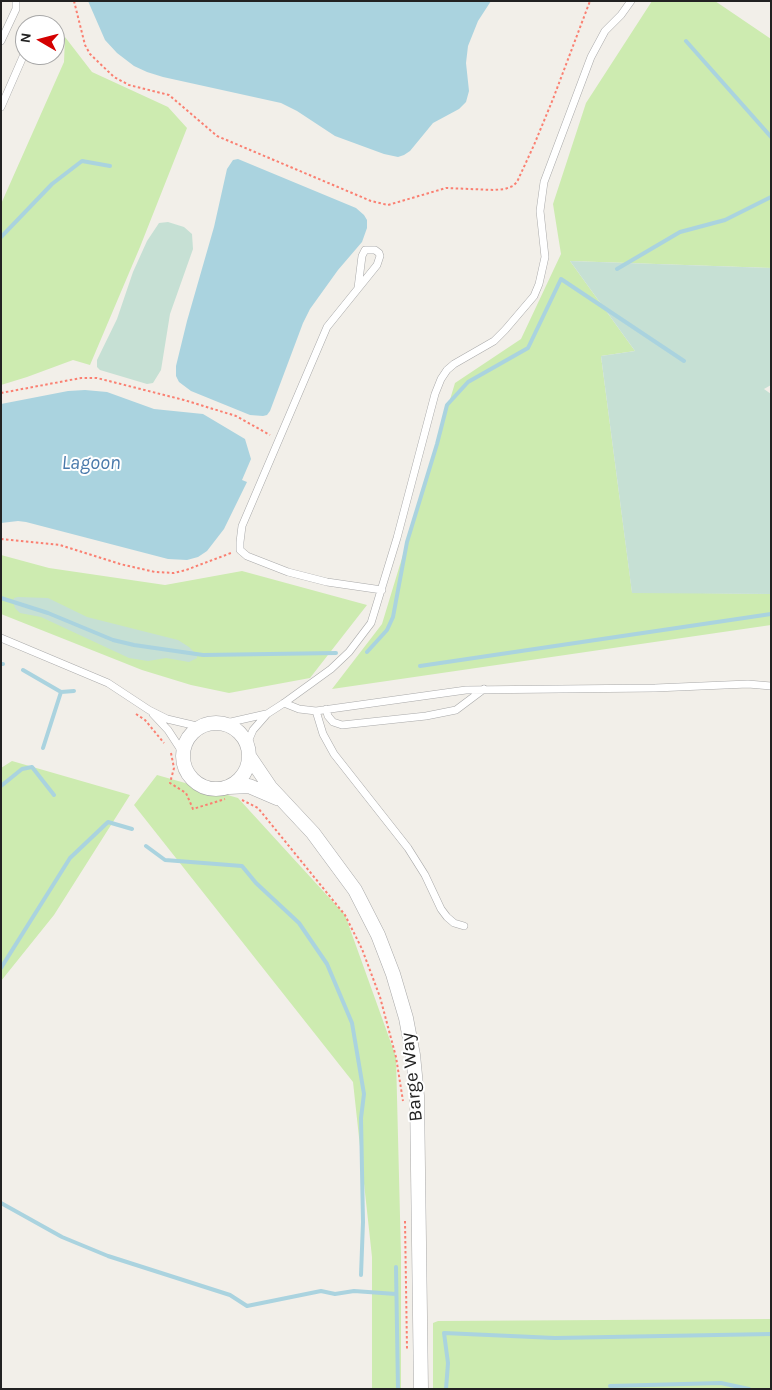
<!DOCTYPE html>
<style>
body{margin:0}
#map{position:relative;width:772px;height:1390px;overflow:hidden;background:#f2efe9;font-family:Karla,sans-serif}
canvas{display:block}
.frame{position:absolute;inset:0;border:2px solid #222;pointer-events:none}
.north{position:absolute;left:15px;top:15px;width:50px;height:50px;box-sizing:border-box;background:#fff;border:1px solid #a7a7a7;border-radius:50%;rotate:278deg;font-size:14px;font-weight:700;line-height:20px;text-align:center;color:#222}
.north::after{content:'';display:block;margin:auto;width:18px;height:22px;background:#d40000;clip-path:polygon(50% 0,100% 100%,50% 72%,0 100%)}
</style>
<div id="map">
<canvas width="772" height="1390"></canvas>
<div class="frame"></div>
<div class="north">N</div>
</div>
<script>
const g = document.querySelector('canvas').getContext('2d');
g.lineJoin = 'round';
function fill(path, color) { g.fillStyle = color; g.fill(path, 'evenodd'); }
const poly = rows => new Path2D(rows.map(r => 'M' + r).join(''));
function trace(path, color, width, dash) { g.strokeStyle = color; g.lineWidth = width; g.lineCap = dash ? 'butt' : 'round'; g.setLineDash(dash || []); g.stroke(path); }
function label(font, color, halo, rows, align = 'center') {
  g.font = font + ' Karla,sans-serif'; g.lineWidth = 4; g.setLineDash([]); g.textBaseline = 'middle'; g.strokeStyle = halo; g.fillStyle = color; for (const [text, x, y, turn = 0] of rows) {
    g.save(); g.translate(x, y); g.rotate((+turn || 0) * Math.PI / 180); g.textAlign = isNaN(turn) ? turn : align; if (halo) g.strokeText(text, 0, 0); g.fillText(text, 0, 0); g.restore();
  }
}
fill(poly([
 [652,1,715,1,771,39,771,268,570,261,635,351,601,356,632,592,771,594,771,625,332,689,382,624,455,383,521,339,561,254,553,204,586,103],
 [65,37,92,72,168,107,187,128,140,247,90,365,73,360,27,377,1,385,1,204,64,62],
 [1,555,49,568,165,585,242,571,367,605,310,678,229,693,191,685,142,670,1,614],
 [12,761,130,795,54,915,1,981,1,768],
 [157,775,238,798,345,915,396,1057,401,1256,401,1389,372,1389,372,1257,353,1082,134,805],
 [771,1319,771,1389,433,1389,433,1323,438,1321]
]), '#cdebb0');
fill(poly([
 [168,222,184,227,192,234,193,249,170,314,161,370,153,383,147,384,100,370,97,367,97,360,117,319,133,272,147,241,159,223],
 [570,261,771,268,771,385,764,389,771,394,771,594,632,593,601,356,635,351],
 [18,597,48,598,87,617,178,640,189,647,197,655,197,658,189,662,166,658,148,661,129,658,41,617,20,613,15,608,13,602,14,598]
]), '#c6e0d4');
fill(poly([
 [88,1,491,1,478,21,468,46,466,63,469,91,466,102,459,109,433,123,410,151,404,155,398,157,384,154,335,136,297,111,281,103,163,77,147,72,134,66,117,53,105,40],
 [238,159,356,208,364,215,367,220,367,228,362,242,338,270,310,309,303,323,270,411,267,415,263,416,250,415,191,391,179,382,176,376,176,366,187,321,214,227,227,169,233,160],
 [85,390,107,392,154,409,203,414,245,439,251,459,242,480,247,482,224,529,207,551,198,557,187,560,168,559,26,522,18,521,1,523,1,404,68,391]
]), '#aad3df');
trace(poly([
 [686,41,771,137],
 [1,237,52,184,82,161,110,166],
 [617,269,680,232,725,220,771,197],
 [1,598,48,613,113,640,134,645,203,655,336,653],
 [367,652,387,630,393,617,407,542,437,444,447,405,468,382,528,348,561,279,684,361],
 [1,664,3,664],
 [420,666,771,614],
 [23,670,61,692,43,748],
 [61,692,74,691],
 [1,786,22,769,32,767,54,795],
 [146,846,165,860,242,866,256,883,299,923,327,964,352,1023,364,1094,361,1118,363,1222,361,1275],
 [1,968,70,858,108,822,132,829],
 [1,1203,62,1237,108,1256,230,1295,247,1306,321,1291,335,1294,354,1291,396,1294],
 [396,1267,398,1389],
 [610,1386,721,1383,749,1389],
 [446,1389,448,1363,444,1333,555,1338,771,1334]
]), '#aad3df', 4);
const service = poly([
 [1,41,16,9,16,1],
 [1,107,25,52],
 [358,288,362,256,365,250,375,250,379,253,380,256,377,265,327,327,242,526,240,542,240,550,247,556,288,572,327,582,382,590],
 [1,638,108,683,149,710,167,719,201,727],
 [284,703,299,709,316,711,466,690,655,688,748,684,771,686],
 [326,709,328,716,333,722,342,725,426,716,456,710,484,689],
 [316,711,323,734,334,754,408,848,425,875,441,909,447,917,454,923,464,926],
 [153,714,168,730,183,753],
 [222,724,266,714],
 [247,744,253,730,267,714,284,703,331,669,349,652,371,623,397,538,435,394,441,379,447,370,454,364,494,341,505,330,534,296,539,284,545,257,540,211,544,182,591,57,605,31,621,15,631,1]
]);
const minor = poly([
 '183 756a33 33 0 1 1 66 0a33 33 0 1 1-66 0Z',
 [249,756,270,787,313,833,355,890,378,935,393,974,406,1018,413,1055,417,1096,421,1389],
 [229,787,249,786,277,798]
]);
trace(service, '#a9a9a9', 8);
trace(minor, '#a9a9a9', 15);
trace(poly([
 [74,1,85,45,90,54,114,77,129,85,169,95,217,136,371,201,388,205,446,188,494,190,505,189,513,186,517,182,534,145,553,99,590,1],
 [1,393,81,378,97,378,184,400,236,416,270,435],
 [1,539,60,545,120,564,155,572,174,573,186,570,231,553],
 [136,714,145,720,164,743],
 [171,753,174,768,170,783,186,793,193,809,225,799],
 [242,800,258,808,345,915,362,949,380,997,396,1057,403,1101],
 [405,1221,407,1349]
]), '#fa8072', 2, [2.5, 2.5]);
trace(service, '#fff', 7);
trace(minor, '#fff', 14);
label('19px', '#222', '#fff', [
 ["Barge Way",412,1077,-96]
]);
label('italic 20px', '#4a7aab', '#fff', [
 ["Lagoon",91,463]
]);
</script>
